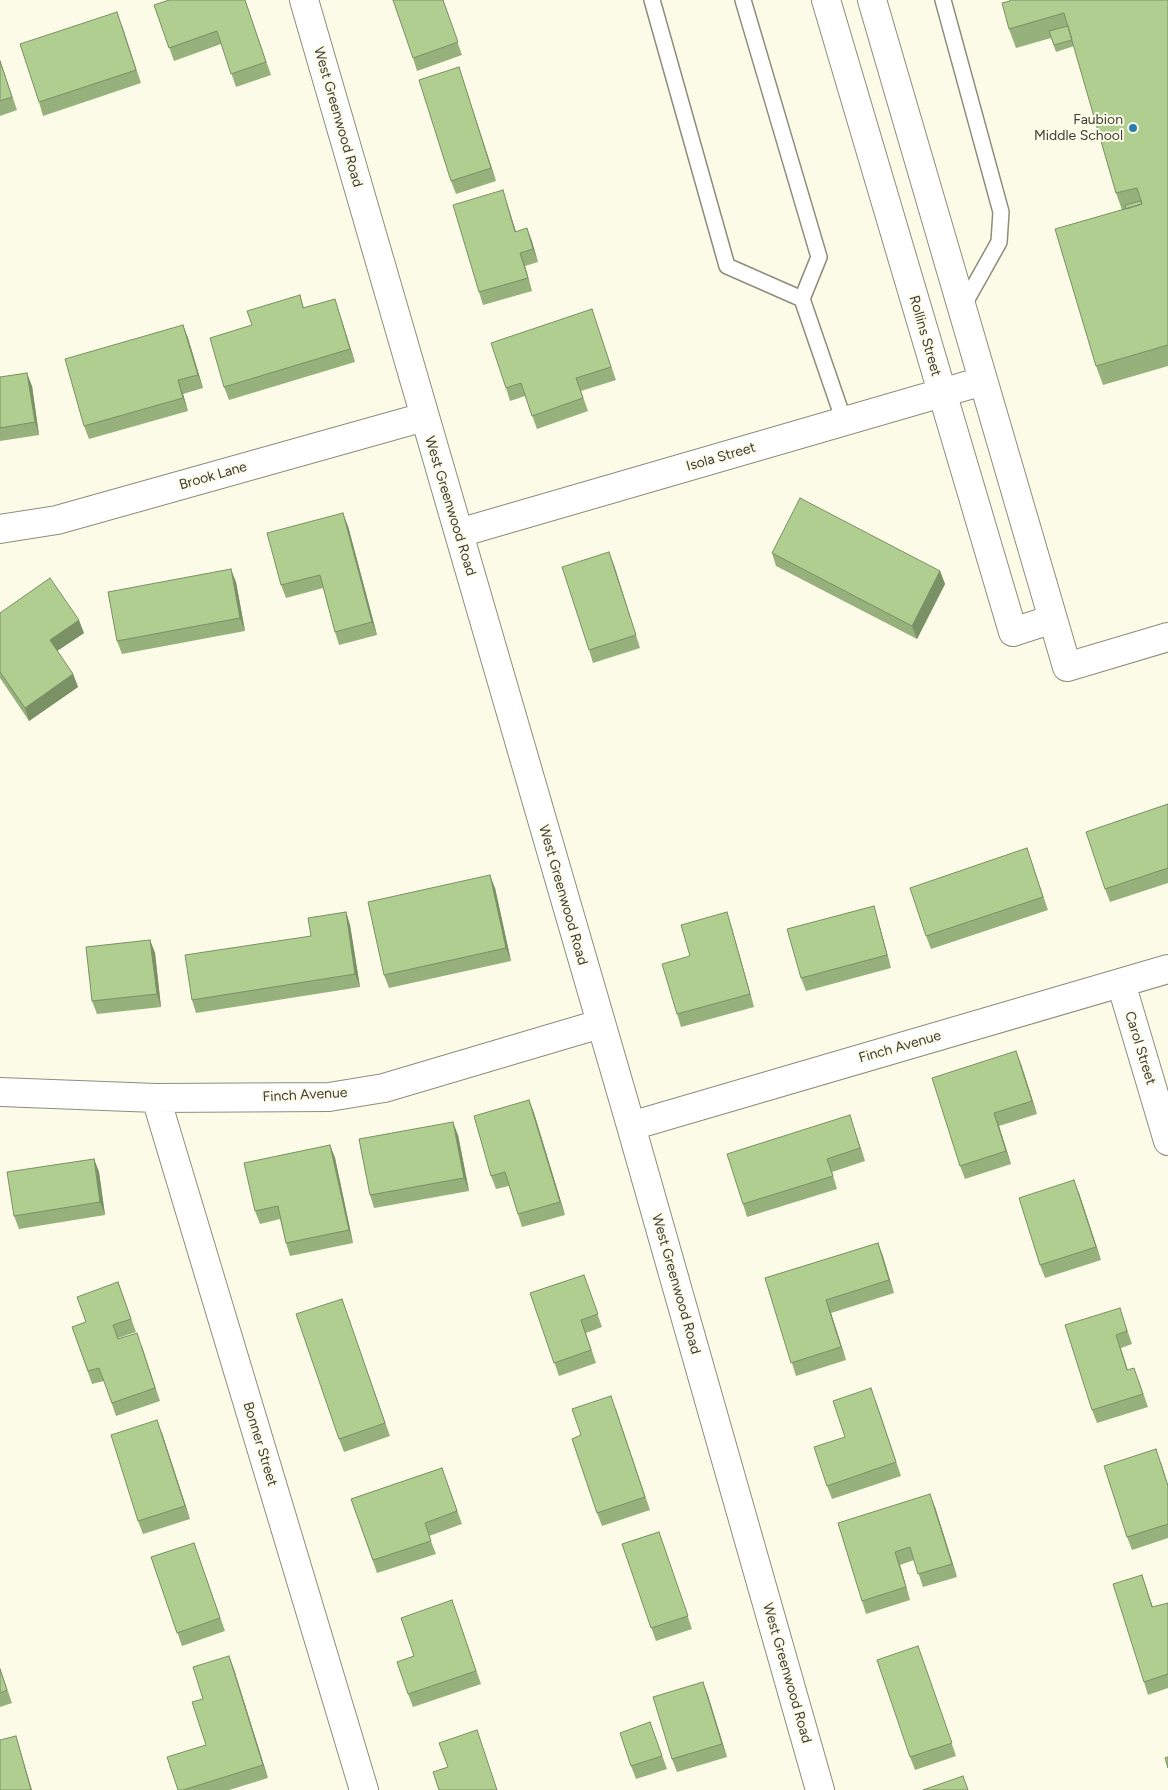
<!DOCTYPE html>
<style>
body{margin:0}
canvas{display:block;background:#fcfbe8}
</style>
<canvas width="1168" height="1790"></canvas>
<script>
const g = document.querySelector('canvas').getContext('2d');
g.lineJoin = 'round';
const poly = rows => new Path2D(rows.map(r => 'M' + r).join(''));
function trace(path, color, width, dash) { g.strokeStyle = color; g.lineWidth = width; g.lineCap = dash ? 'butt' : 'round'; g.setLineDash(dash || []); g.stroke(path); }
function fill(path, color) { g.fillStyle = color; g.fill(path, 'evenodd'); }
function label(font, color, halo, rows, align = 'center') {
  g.font = font + ' Figtree,sans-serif'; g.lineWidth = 4; g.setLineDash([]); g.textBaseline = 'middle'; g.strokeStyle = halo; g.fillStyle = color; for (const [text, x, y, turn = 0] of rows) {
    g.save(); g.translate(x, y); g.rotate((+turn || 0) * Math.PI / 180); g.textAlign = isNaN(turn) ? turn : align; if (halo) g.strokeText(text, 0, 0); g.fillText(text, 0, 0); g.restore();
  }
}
const service = poly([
 [652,0,727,266,802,299],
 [743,0,819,257,802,299,844,421],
 [943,0,1001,212,999,242,962,308]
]);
const minor = poly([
 [304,0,631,1126,820,1790],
 [826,0,1013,632,1053,619],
 [872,0,1067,667,1168,637],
 [0,529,57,520,424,417],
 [459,533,983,381],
 [1121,983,1168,1141],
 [0,1092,156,1098,329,1097,384,1088,600,1024],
 [156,1098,364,1790],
 [631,1126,1168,969]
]);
trace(service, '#8e8d7d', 18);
trace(minor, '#8e8d7d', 30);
trace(service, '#fff', 15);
trace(minor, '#fff', 28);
fill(poly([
 [245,0,271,75,236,87,221,44,174,61,154,5],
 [443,0,462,55,417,71,413,58],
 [1168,0,1168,366,1103,385,1096,366,1122,210,1116,193,1074,46,1056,52,1051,38,1016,48,1009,29,1010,1],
 [122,25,141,83,43,116,39,102],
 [0,60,17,110,0,116],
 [459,67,496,181,456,194,451,181],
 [507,203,516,232,527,228,538,262,525,266,532,291,483,305,479,292],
 [300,295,304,308,335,299,355,362,229,400,224,387,252,325],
 [596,322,616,380,581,391,588,411,537,429,525,396,510,401,506,388],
 [183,325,188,338,203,388,183,394,188,411,89,439,84,426],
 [0,377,32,386,39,435,0,441],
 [348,526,377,635,339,645,335,632,323,588,286,598,281,585],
 [772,553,940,571,945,584,917,639,776,566],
 [614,565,640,648,593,663,589,650],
 [236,582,245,631,122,654,117,641],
 [0,613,84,633,57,651,73,674,78,687,29,721,0,678],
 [1168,804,1168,883,1110,902,1105,889],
 [1027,848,1048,910,931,949,926,936],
 [495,888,511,961,389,988,384,975],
 [346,912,350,925,360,987,196,1013,192,1000,311,936],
 [878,920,891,968,806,991,801,978],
 [731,925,754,1007,681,1027,677,1014,690,956],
 [150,940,155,953,161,1007,97,1014,92,1001],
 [1021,1064,1037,1114,999,1126,1011,1164,965,1179,960,1166],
 [529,1100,534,1113,565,1215,522,1227,509,1186,496,1189,491,1176],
 [854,1128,865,1161,832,1172,837,1189,747,1217,743,1204],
 [458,1135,469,1191,374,1208,370,1195],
 [330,1145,335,1158,353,1243,290,1256,286,1243,280,1219,260,1224,255,1211],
 [94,1159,99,1172,105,1215,19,1229,14,1216],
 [1079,1193,1101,1260,1045,1278,1040,1265],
 [878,1243,894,1293,831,1313,846,1360,796,1376,765,1278],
 [584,1275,602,1327,586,1333,596,1363,559,1376,530,1293],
 [118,1282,136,1332,118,1338,118,1339,142,1346,160,1401,116,1416,104,1381,92,1384,72,1327,86,1322],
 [342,1299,390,1436,344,1452,339,1439],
 [1120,1308,1132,1344,1121,1348,1128,1370,1139,1381,1148,1407,1097,1423,1092,1410],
 [876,1401,901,1476,832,1499,827,1486,845,1437],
 [616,1409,650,1510,602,1526,597,1513,581,1435],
 [162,1433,190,1519,143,1534,138,1521],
 [1161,1462,1168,1485,1168,1538,1132,1550,1127,1537],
 [442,1468,462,1524,429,1536,436,1554,377,1573,351,1499],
 [935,1507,957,1577,923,1587,914,1560,900,1565,910,1600,866,1614,838,1523],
 [659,1532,692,1629,656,1641,622,1544],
 [194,1543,225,1631,182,1646,151,1557],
 [1142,1575,1153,1607,1168,1603,1168,1688,1148,1695,1144,1682],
 [452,1600,481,1684,413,1707,408,1694,414,1656],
 [918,1646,956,1756,915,1770,910,1757],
 [229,1656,268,1778,229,1790,178,1790,206,1745,203,1699],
 [0,1668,12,1703,0,1707],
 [703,1682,727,1757,677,1772,672,1759],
 [650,1722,667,1769,636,1779,631,1766]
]), '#96b17c');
fill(poly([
 [459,67,463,80,496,181,491,168],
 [503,190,507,203,520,245,515,232],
 [527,228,532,241,538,262,533,249],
 [520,253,525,266,532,291,528,278],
 [335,299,339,312,355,362,350,349],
 [183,325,188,338,203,388,198,375],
 [27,373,32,386,39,435,35,422],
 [178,380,183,394,188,411,183,398],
 [343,513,348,526,377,635,372,622],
 [609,552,614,565,640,648,636,635],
 [231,569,236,582,245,631,240,618],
 [940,571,945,584,917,639,912,626],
 [79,620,84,633,54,653,50,640],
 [73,674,78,687,29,721,25,708],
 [490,875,495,888,511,961,506,948],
 [874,906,878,920,891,968,887,955],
 [346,912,350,925,360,987,355,974],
 [727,912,731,925,754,1007,750,994],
 [150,940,155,953,161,1007,157,994],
 [1016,1051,1021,1064,1037,1114,1032,1101],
 [529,1100,534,1113,565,1215,560,1202],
 [994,1113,999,1126,1011,1164,1006,1151],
 [850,1115,854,1128,865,1161,860,1148],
 [453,1122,458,1135,469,1191,464,1178],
 [330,1145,335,1158,353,1243,349,1230],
 [94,1159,99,1172,105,1215,100,1202],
 [1074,1180,1079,1193,1101,1260,1096,1247],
 [878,1243,883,1256,894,1293,889,1280],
 [826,1300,831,1313,846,1360,841,1347],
 [157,1420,162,1433,190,1519,185,1506],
 [930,1494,935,1507,957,1577,952,1564],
 [895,1552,900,1565,910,1600,906,1587],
 [229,1656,234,1669,268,1778,263,1765],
 [703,1682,708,1695,727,1757,722,1744],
 [16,1736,20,1749,32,1790,31,1790]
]), '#7a9065');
const building = poly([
 [169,0,245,0,266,62,231,74,217,31,169,48,154,5,169,0],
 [393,0,443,0,458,42,413,58,393,0],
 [1010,0,1168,0,1168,345,1096,366,1055,229,1142,204,1137,188,1116,193,1064,13,1009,29,1002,3,1010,1,1010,0],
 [117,12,136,70,39,102,20,44,117,12],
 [1068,26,1072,40,1054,45,1049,31,1068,26],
 [0,61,12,97,0,101,0,61],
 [459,67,491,168,451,181,419,80,459,67],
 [503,190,515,232,527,228,533,249,520,253,528,278,479,292,453,205,503,190],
 [1141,201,1142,204,1126,209,1125,205,1141,201],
 [300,295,303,308,335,299,350,349,224,387,210,338,252,325,247,311,300,295],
 [592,309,611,367,576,378,583,398,532,416,521,383,506,388,491,343,592,309],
 [183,325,198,375,178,380,183,398,84,426,65,359,183,325],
 [27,373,35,422,0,428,0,377,27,373],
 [800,498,940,571,912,626,772,553,800,498],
 [343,513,372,622,335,632,320,575,281,585,267,533,343,513],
 [609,552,636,635,589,650,562,567,609,552],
 [231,569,240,618,117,641,108,592,231,569],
 [50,578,79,620,50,640,73,674,25,708,0,672,0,613,50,578],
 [1168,804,1168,868,1105,889,1086,832,1168,804],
 [1027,848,1043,897,926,936,910,888,1027,848],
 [490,875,506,948,384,975,368,902,490,875],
 [874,906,887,955,801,978,787,929,874,906],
 [346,912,355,974,192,1000,185,955,311,936,308,918,346,912],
 [727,912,750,994,677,1014,662,964,690,956,681,925,727,912],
 [150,940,157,994,92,1001,86,947,150,940],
 [1016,1051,1032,1101,994,1113,1006,1151,960,1166,932,1078,1016,1051],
 [529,1100,560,1202,518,1214,505,1172,491,1176,474,1116,529,1100],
 [850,1115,860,1148,827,1159,833,1176,743,1204,727,1154,850,1115],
 [453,1122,464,1178,370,1195,359,1139,453,1122],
 [330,1145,349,1230,286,1243,278,1206,255,1211,244,1163,330,1145],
 [94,1159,100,1202,14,1216,7,1172,94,1159],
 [1074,1180,1096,1247,1040,1265,1019,1198,1074,1180],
 [878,1243,889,1280,826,1300,841,1347,791,1363,765,1278,878,1243],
 [584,1275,598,1314,581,1320,591,1350,554,1363,530,1293,584,1275],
 [118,1282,131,1319,113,1325,118,1339,137,1333,155,1388,112,1403,99,1368,88,1371,72,1327,86,1322,77,1297,118,1282],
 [342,1299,385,1423,339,1439,296,1314,342,1299],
 [1120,1308,1127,1331,1116,1335,1127,1370,1134,1368,1143,1394,1092,1410,1065,1325,1120,1308],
 [871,1388,896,1462,827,1486,814,1447,845,1437,833,1401,871,1388],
 [611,1396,645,1497,597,1513,572,1439,581,1435,572,1409,611,1396],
 [157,1420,185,1506,138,1521,111,1435,157,1420],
 [1156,1449,1168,1486,1168,1524,1127,1537,1104,1466,1156,1449],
 [442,1468,457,1511,425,1523,431,1541,373,1560,351,1499,442,1468],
 [930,1494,952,1564,918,1574,910,1547,895,1552,906,1587,862,1601,838,1523,930,1494],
 [659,1532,688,1616,651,1628,622,1544,659,1532],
 [194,1543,220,1618,177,1633,151,1557,194,1543],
 [1142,1575,1152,1607,1168,1603,1168,1674,1144,1682,1113,1584,1142,1575],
 [452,1600,476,1671,408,1694,397,1662,414,1656,401,1618,452,1600],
 [918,1646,952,1743,910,1757,877,1660,918,1646],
 [229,1656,263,1765,183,1790,178,1790,167,1757,206,1745,192,1702,203,1699,193,1667,229,1656],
 [0,1669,7,1690,0,1693,0,1669],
 [703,1682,722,1744,672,1759,653,1697,703,1682],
 [650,1722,662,1756,631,1766,620,1733,650,1722],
 [477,1730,497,1790,439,1790,433,1772,448,1767,439,1743,477,1730],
 [16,1736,31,1790,0,1790,0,1740,16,1736],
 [1168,1757,1168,1768,1165,1758,1168,1757],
 [963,1776,968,1790,923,1790,963,1776]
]);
fill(building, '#afce90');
trace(building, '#7a9065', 1);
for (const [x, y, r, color] of [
 [1133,128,5,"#2b7eae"]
]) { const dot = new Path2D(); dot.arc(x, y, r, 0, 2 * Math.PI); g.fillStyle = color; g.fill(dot); trace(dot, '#fcfbe8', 2); }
label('14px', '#3d3c35', '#fcfbe8', [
 ["West Greenwood Road",338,117,74],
 ["Rollins Street",925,336,74],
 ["Isola Street",721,457,-16],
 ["Brook Lane",213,476,-16],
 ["West Greenwood Road",450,506,73],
 ["West Greenwood Road",563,895,74],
 ["Finch Avenue",900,1047,-16],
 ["Carol Street",1140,1048,73],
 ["Finch Avenue",305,1095,-3],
 ["West Greenwood Road",676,1284,74],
 ["Bonner Street",260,1444,73],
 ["West Greenwood Road",787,1673,74]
]);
label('14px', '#3d3c35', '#fcfbe8', [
 ["Faubion",1123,120],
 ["Middle School",1123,136]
], 'right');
</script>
